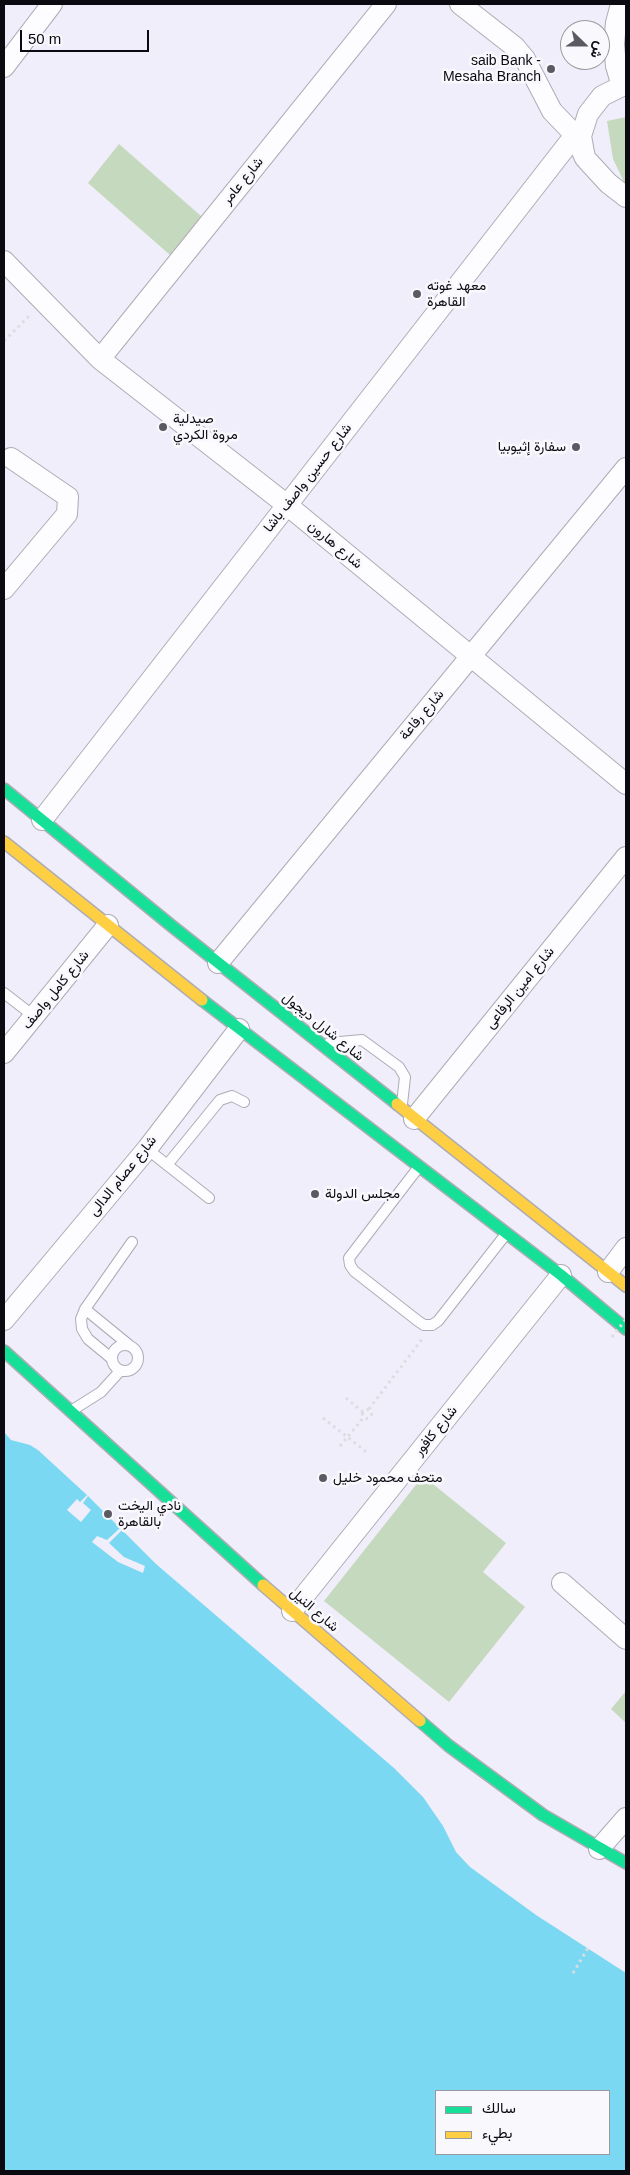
<!DOCTYPE html>
<meta charset="utf-8">
<style>
body{margin:0}
#map{position:relative;width:630px;height:2175px;overflow:hidden;background:#f0eefa;font-family:Helvetica,Vazirmatn,sans-serif}
canvas{display:block}
.frame{position:absolute;inset:0;border:5px solid #0b0a11;pointer-events:none}
.legend{position:absolute;left:435px;top:2090px;width:175px;height:65px;box-sizing:border-box;background:#f9f9fd;border:1px solid #9a999f;margin:0;padding:6px 9px;list-style:none;font-size:15px;color:#0b0a11}
.legend li{display:flex;align-items:center;gap:10px;height:25px}
.legend b{width:25px;border:1px solid #9a999f}
.north{position:absolute;left:560px;top:20px;width:50px;height:50px;box-sizing:border-box;background:#f9f9fd;border:1px solid #9a999f;border-radius:50%;rotate:112deg;font-size:14px;font-weight:700;line-height:20px;text-align:center;color:#0b0a11}
.north::after{content:'';display:block;margin:auto;width:18px;height:22px;background:#5b5a63;clip-path:polygon(50% 0,100% 100%,50% 72%,0 100%)}
.scale{position:absolute;left:20px;top:30px;width:129px;height:22px;box-sizing:border-box;border:2px solid #0b0a11;border-top:0;padding-left:6px;font-size:15px;line-height:18px;white-space:nowrap;color:#0b0a11;-webkit-text-stroke:4px #f9f9fd;paint-order:stroke}
</style>
<div id="map">
<canvas width="630" height="2175"></canvas>
<div class="frame"></div>
<ul class="legend">
<li><b style="height:6px;background:#16e098"></b>سالك</li>
<li><b style="height:6px;background:#ffcf43"></b>بطيء</li>
</ul>
<div class="north">ش</div>
<div class="scale">50 m</div>
</div>
<script>
const g = document.querySelector('canvas').getContext('2d');
g.lineJoin = 'round';
function fill(path, color) { g.fillStyle = color; g.fill(path, 'evenodd'); }
const poly = rows => new Path2D(rows.map(r => 'M' + r).join(''));
function trace(path, color, width, dash) { g.strokeStyle = color; g.lineWidth = width; g.lineCap = dash ? 'butt' : 'round'; g.setLineDash(dash || []); g.stroke(path); }
function label(font, color, halo, rows, align = 'center') {
  g.font = font + ' Helvetica,Vazirmatn,sans-serif'; g.lineWidth = 5; g.setLineDash([]); g.textBaseline = 'middle'; g.strokeStyle = halo; g.fillStyle = color; for (const [text, x, y, turn = 0] of rows) {
    g.save(); g.translate(x, y); g.rotate((+turn || 0) * Math.PI / 180); g.textAlign = isNaN(turn) ? turn : align; if (halo) g.strokeText(text, 0, 0); g.fillText(text, 0, 0); g.restore();
  }
}
fill(poly([
 [626,117,626,186,613,159,607,121],
 [119,144,209,223,178,262,88,183],
 [423,1476,506,1543,483,1572,525,1607,449,1702,324,1601],
 [626,1691,626,1723,611,1709]
]), '#c5d9bf');
fill(poly([
 [4,1432,11,1440,30,1445,38,1450,88,1496,156,1564,394,1768,423,1797,443,1826,456,1852,470,1867,536,1915,626,1973,626,2171,4,2171],
 [436,2091,609,2091,609,2154,436,2154]
]), '#7ad8f2');
fill(poly([
 [87,1495,88,1496,83,1503,91,1510,81,1522,67,1510,77,1499,80,1502],
 [120,1528,122,1530,109,1543,124,1557,145,1566,143,1573,118,1562,92,1542,97,1536,107,1540]
]), '#f0eefa');
const lane = poly([
 [4,993,35,1017],
 [329,1043,362,1040,399,1067,405,1077,402,1104],
 [147,1149,209,1198],
 [167,1165,220,1100,232,1096,244,1102],
 [418,1168,349,1258,350,1265,354,1271,418,1321,424,1325,432,1325,438,1321,506,1234],
 [85,1309,129,1345],
 '112 1358a13 13 0 1 1 26 0a13 13 0 1 1-26 0Z',
 [111,1358,88,1339,82,1329,81,1319,85,1309,132,1242],
 [71,1411,101,1392,120,1371]
]);
const street = poly([
 [460,4,515,47,525,59,552,111,575,135,585,158],
 [621,4,616,23,614,44,616,66,622,86],
 [4,67,52,4],
 [626,86,622,86,602,96,588,114,581,136,585,158,608,183,626,197],
 [4,261,100,359,287,505,626,784],
 [100,359,386,4],
 [4,589,67,514,68,497,11,458],
 [42,820,575,135],
 [218,963,626,468],
 [4,1053,108,925],
 [414,1119,626,857],
 [608,1272,626,1248],
 [4,1320,147,1149,239,1029],
 [562,1583,626,1639],
 [292,1611,561,1275],
 [599,1849,626,1818]
]);
const fast = poly([
 [4,789,173,927,397,1104],
 [202,1000,561,1275,626,1329],
 [4,1351,263,1585],
 [420,1721,449,1746,543,1815,626,1863]
]);
const slow = poly([
 [4,842,202,1000],
 [397,1104,626,1286],
 [263,1585,420,1721]
]);
trace(lane, '#adacb5', 12);
trace(street, '#adacb5', 22);
trace(fast, '#adacb5', 14);
trace(slow, '#adacb5', 14);
trace(poly([
 [4,341,31,314],
 [346,1398,363,1412],
 [369,1409,423,1338],
 '362.5 1414a4.5 4.5 0 1 1 9 0a4.5 4.5 0 1 1-9 0Z',
 [323,1418,369,1454],
 [340,1446,364,1417],
 [573,1973,588,1948]
]), '#dddce0', 3, [2.5, 4]);
trace(lane, '#fdfcfe', 10);
trace(street, '#fdfcfe', 20);
trace(fast, '#16e098', 11);
trace(slow, '#ffcf43', 11);
trace(poly([
 [612,1337,626,1319]
]), '#dddce0', 3, [2.5, 4]);
for (const [x, y, r, color] of [
 [551,69,5,"#5b5a63"],
 [417,294,5,"#5b5a63"],
 [163,427,5,"#5b5a63"],
 [576,447,5,"#5b5a63"],
 [315,1194,5,"#5b5a63"],
 [323,1478,5,"#5b5a63"],
 [108,1514,5,"#5b5a63"]
]) { const dot = new Path2D(); dot.arc(x, y, r, 0, 2 * Math.PI); g.fillStyle = color; g.fill(dot); trace(dot, '#f9f9fd', 2); }
label('14px', '#0b0a11', '#f9f9fd', [
 ["saib Bank -",541,61,"right"],
 ["Mesaha Branch",541,77,"right"],
 ["معهد غوته",427,286],
 ["القاهرة",427,302],
 ["صيدلية",173,419],
 ["مروة الكردي",173,435],
 ["سفارة إثيوبيا",566,447,"right"],
 ["مجلس الدولة",325,1194],
 ["متحف محمود خليل",333,1478],
 ["نادي اليخت",118,1506],
 ["بالقاهرة",118,1522]
], 'left');
label('14px', '#0b0a11', '#f9f9fd', [
 ["شارع عامر",243,181,-51],
 ["شارع حسين واصف باشا",308,478,-52],
 ["شارع هارون",335,545,40],
 ["شارع رفاعة",422,715,-50],
 ["شارع امين الرفاعى",520,988,-51],
 ["شارع كامل واصف",56,990,-51],
 ["شارع شارل ديجول",323,1027,39],
 ["شارع عصام الدالى",123,1176,-51],
 ["شارع كافور",436,1431,-51],
 ["شارع النيل",314,1610,41]
]);
</script>
